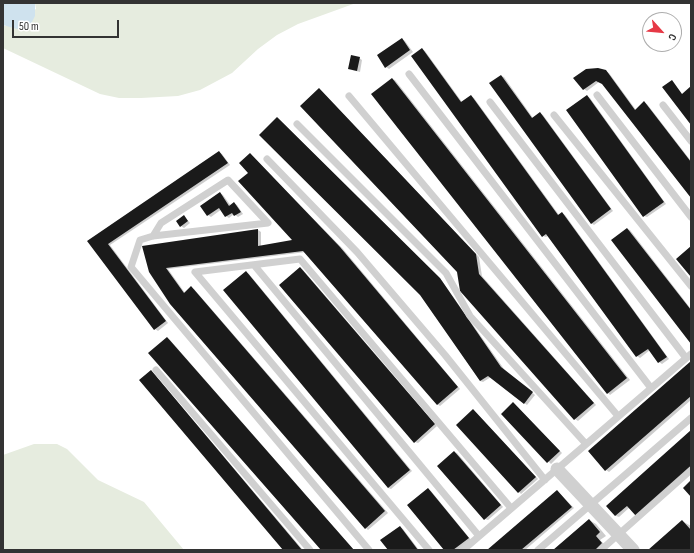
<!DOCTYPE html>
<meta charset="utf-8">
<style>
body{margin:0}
#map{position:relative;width:694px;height:553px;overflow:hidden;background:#fff;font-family:"Sofia Sans Condensed",sans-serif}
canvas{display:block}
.frame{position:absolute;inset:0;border:4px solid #333;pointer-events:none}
.north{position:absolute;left:642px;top:12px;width:40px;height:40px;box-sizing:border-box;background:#fff;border:1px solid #adadad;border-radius:50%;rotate:117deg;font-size:11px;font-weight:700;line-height:16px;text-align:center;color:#333}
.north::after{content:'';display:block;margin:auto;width:14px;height:18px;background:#e63946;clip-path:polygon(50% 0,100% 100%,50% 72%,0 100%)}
.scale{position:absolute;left:12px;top:20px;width:107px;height:18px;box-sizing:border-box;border:2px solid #333;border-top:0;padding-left:5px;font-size:12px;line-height:14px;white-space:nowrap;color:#333;-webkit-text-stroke:3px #fff;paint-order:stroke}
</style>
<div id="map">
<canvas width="694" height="553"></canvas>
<div class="frame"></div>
<div class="north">С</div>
<div class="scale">50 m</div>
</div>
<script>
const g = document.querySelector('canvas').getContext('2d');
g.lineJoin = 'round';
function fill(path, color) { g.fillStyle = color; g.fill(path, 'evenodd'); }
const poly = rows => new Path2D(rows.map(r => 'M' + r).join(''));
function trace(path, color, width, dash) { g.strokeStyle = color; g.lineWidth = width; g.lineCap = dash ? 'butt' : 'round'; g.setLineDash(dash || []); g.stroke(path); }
fill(poly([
 [35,3,356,3,298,24,277,35,258,49,232,73,200,90,178,96,141,98,119,98,100,94,3,48,3,25,6,26,36,9],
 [34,444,57,444,67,449,98,480,144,502,184,550,3,550,3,455]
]), '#e6ecdf');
fill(poly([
 [3,3,35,3,35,16,32,22,25,28,17,29,3,25]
]), '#cfe2ee');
fill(poly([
 [402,39,405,41,413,52,389,69,386,67],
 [422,49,425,51,462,102,471,96,474,98,559,215,562,213,565,215,669,359,662,364,659,362,650,350,640,358,637,356,549,235,546,237,543,236],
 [359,58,362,60,360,72,352,70],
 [605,71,609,73,636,110,645,103,647,104,691,161,691,197,603,84,599,82,587,91,584,89],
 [501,76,504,77,533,118,540,113,543,115,613,211,594,225,591,223],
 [392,79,395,80,630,380,610,395,608,393],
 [319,89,479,257,482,276,596,405,578,421,575,419,461,290,458,272],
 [587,96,590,98,666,204,647,217,644,216],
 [278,118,442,281,504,369,535,395,527,405,491,377,483,382,480,381,421,294],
 [219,152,222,154,230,165,110,245,168,323,158,331,155,329,88,241],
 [250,154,343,249,460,389,440,406,437,404,306,252,168,269,185,293,191,288,194,289,388,513,368,530,366,528,143,247,258,230,261,232,261,247,294,241,249,173],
 [220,193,223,195,231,206,234,203,237,205,243,214,238,217,234,214,229,218,226,216,222,209,211,217,208,215],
 [184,216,190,223,184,228,181,226],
 [627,229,630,230,691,309,691,342],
 [301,268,303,270,437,426,418,443,415,442],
 [246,272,249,274,412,471,391,489,388,488],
 [167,338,170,340,354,550,322,550],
 [691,363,691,400,609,472,606,470],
 [153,373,303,550,285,550],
 [513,403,562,453,551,464,502,414],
 [473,410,538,479,521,494,519,492],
 [691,431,630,507,619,517,616,516,607,506],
 [454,452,457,453,503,507,488,520,485,519],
 [428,489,431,491,471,540,458,550,445,550],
 [557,491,574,508,525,550,488,550],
 [589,520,596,524,606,536,600,540,605,545,599,550,555,550],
 [682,521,691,526,691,550,650,550],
 [400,527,403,529,419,550,389,550]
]), '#0003');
fill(poly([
 [402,38,410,50,385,68,377,55],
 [422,48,461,102,471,95,558,215,562,212,667,357,658,363,648,349,636,357,546,234,542,237,411,56],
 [351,55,360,57,357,71,348,69],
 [598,68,606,70,635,110,644,101,691,162,691,198,602,84,596,81,583,90,573,78,586,69],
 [501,75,532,118,540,112,611,209,591,224,489,83],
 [392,78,627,378,607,394,371,94],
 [672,80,682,94,691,86,691,125,662,87],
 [319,88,476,254,479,274,594,403,574,420,460,291,457,272,300,106],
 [587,95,664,202,643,217,566,110],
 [277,117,440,278,501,367,533,392,524,404,488,376,480,381,420,295,259,135],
 [219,151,228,163,108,244,166,321,154,330,87,241],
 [250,153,340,247,458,387,437,405,303,251,166,268,184,293,191,286,385,511,365,529,170,304,149,272,142,246,258,229,258,246,292,240,238,181,248,173,239,163],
 [220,192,229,206,234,202,241,212,234,216,232,213,225,217,219,208,207,216,200,206],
 [184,215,188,221,180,227,176,221],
 [627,228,691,310,691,344,611,240],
 [691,246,691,277,676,259],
 [300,267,435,424,414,443,279,285],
 [246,271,410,470,388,488,223,290],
 [167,337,354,550,321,550,148,353],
 [691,361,691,396,605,471,588,451],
 [151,370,302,550,283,550,139,380],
 [513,402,560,451,547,463,501,414],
 [473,409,536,477,518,493,456,425],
 [691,430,691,467,636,516,627,506,615,516,606,506],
 [454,451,501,505,484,520,437,466],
 [691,480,691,497,683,488],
 [428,488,469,538,453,550,444,550,407,505],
 [557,490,572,507,521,550,487,550],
 [589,519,600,532,596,536,602,543,595,550,553,550],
 [682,520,691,530,691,550,648,550],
 [400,526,418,550,388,550,380,540]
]), '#1a1a1a');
trace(poly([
 [409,74,651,388],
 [597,95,691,217],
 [349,96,618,416],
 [490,102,686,358],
 [663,105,691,141],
 [554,115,691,286],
 [297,124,446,273,470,316,586,444],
 [267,159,357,252,445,355,545,480],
 [153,236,161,223,228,180,268,223,153,236,140,240,131,267,369,550],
 [254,265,479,536],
 [156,370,310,550],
 [429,550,195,272,300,259,511,508],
 [463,550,691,354],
 [538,550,691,418],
 [601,550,691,470]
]), '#d0d0d0', 7);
trace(poly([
 [557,469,633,550]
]), '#d0d0d0', 13);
</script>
